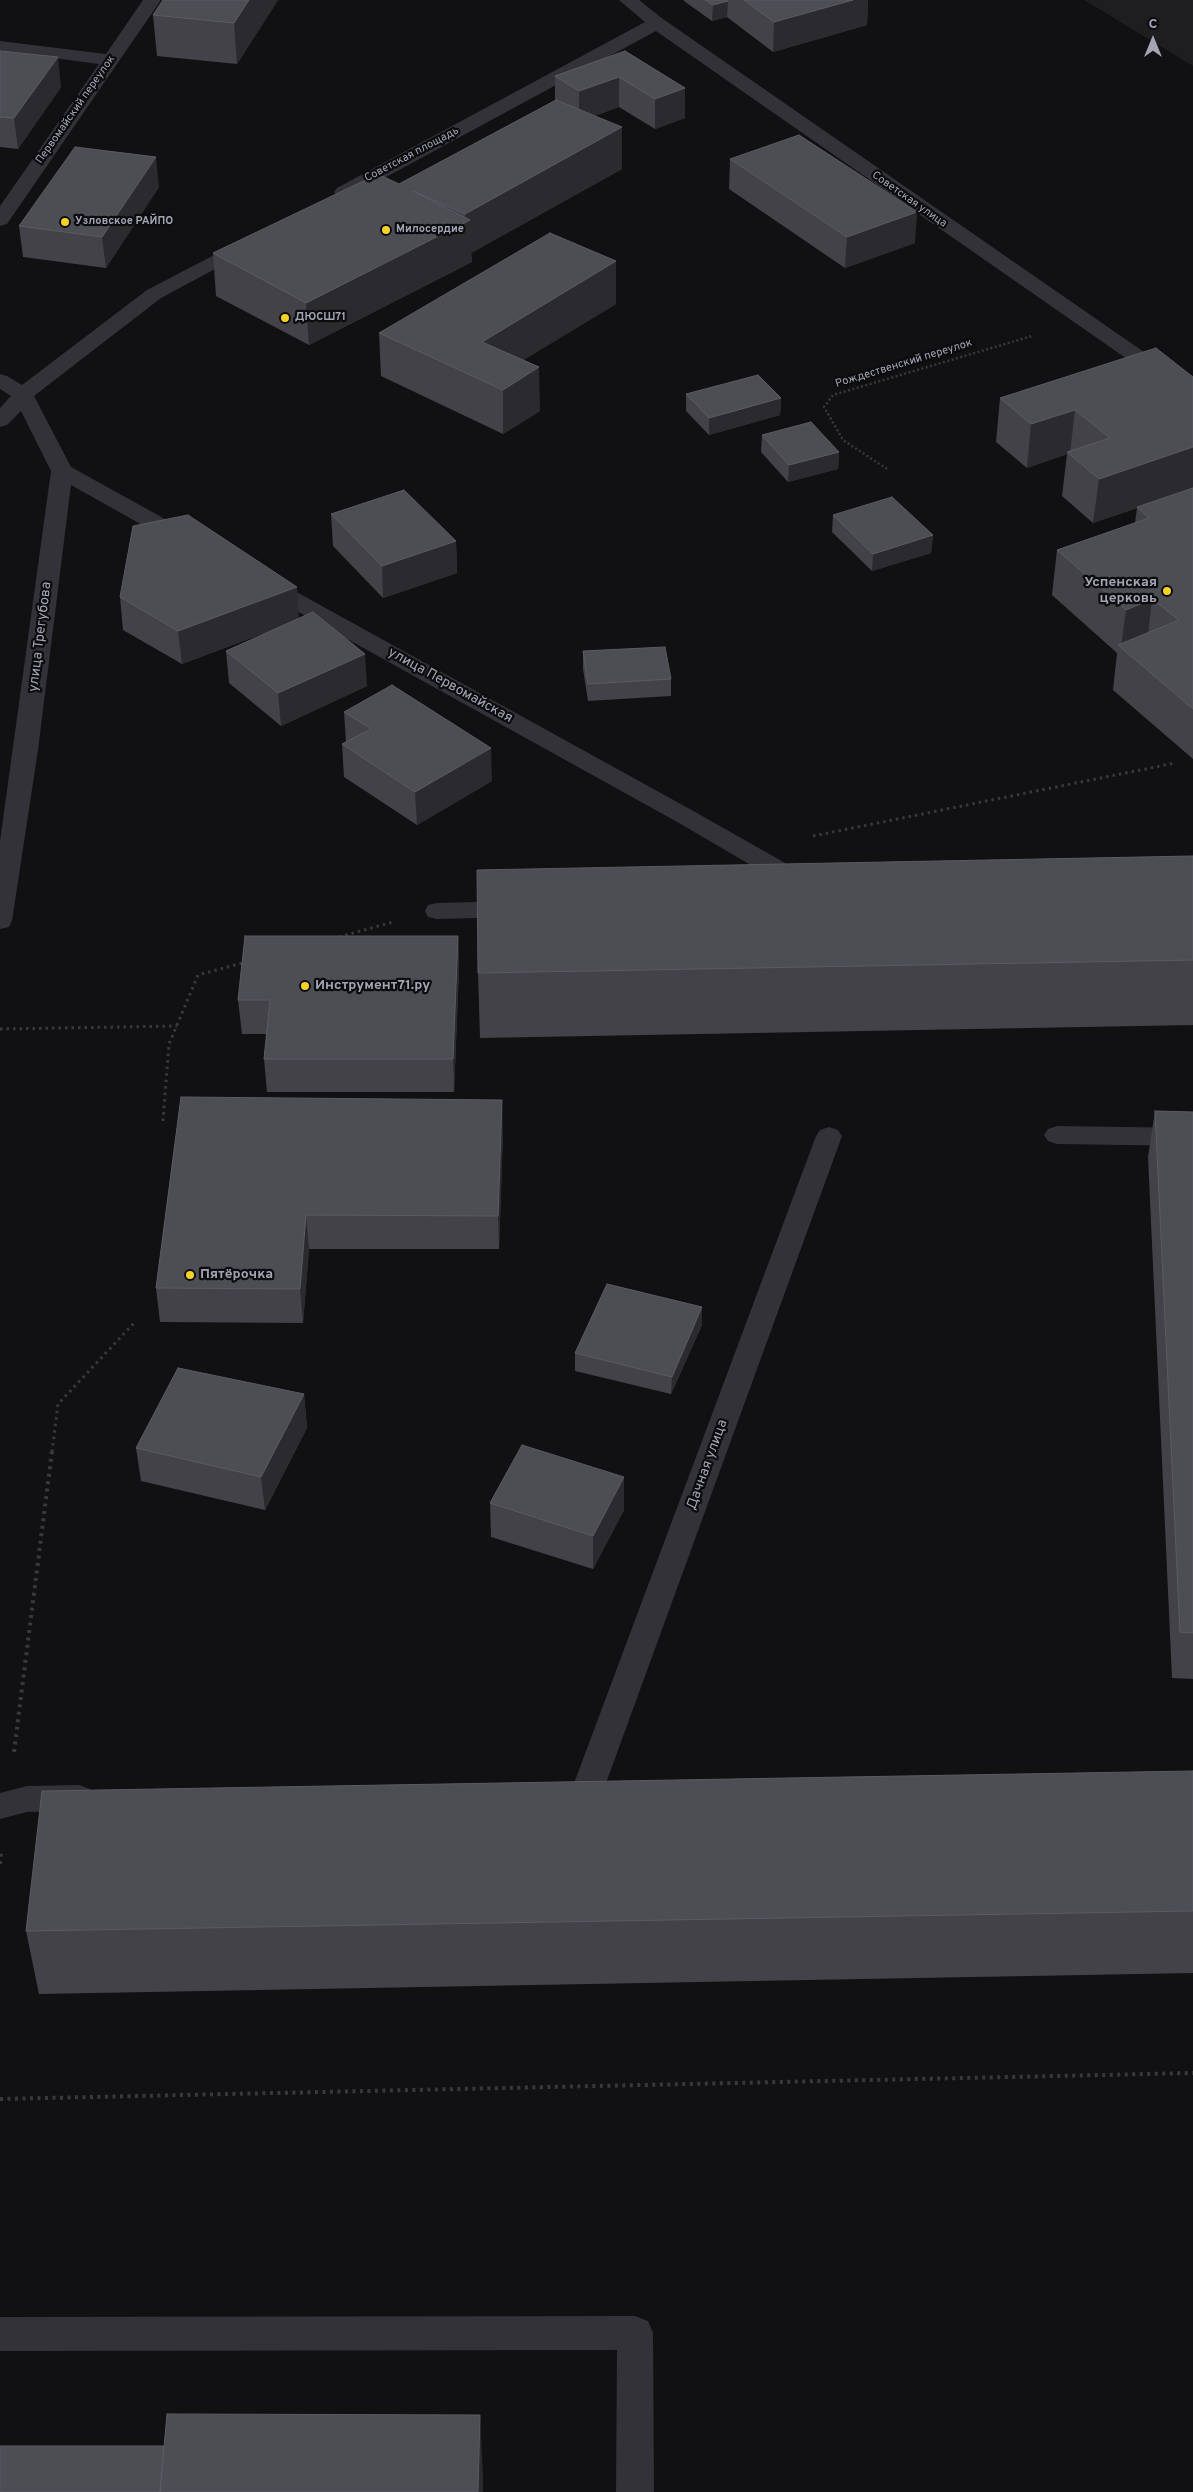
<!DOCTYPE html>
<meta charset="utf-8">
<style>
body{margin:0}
#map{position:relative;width:1193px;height:2492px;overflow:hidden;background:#111113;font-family:Overpass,sans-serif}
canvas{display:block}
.north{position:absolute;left:1128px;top:15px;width:50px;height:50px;-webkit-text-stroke:4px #0c0c0e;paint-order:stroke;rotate:0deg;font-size:14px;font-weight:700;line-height:20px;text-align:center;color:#a2a5b4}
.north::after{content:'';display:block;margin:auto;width:18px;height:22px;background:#a2a5b4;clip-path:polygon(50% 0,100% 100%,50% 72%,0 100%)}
</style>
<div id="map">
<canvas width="1193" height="2492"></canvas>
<div class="north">С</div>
</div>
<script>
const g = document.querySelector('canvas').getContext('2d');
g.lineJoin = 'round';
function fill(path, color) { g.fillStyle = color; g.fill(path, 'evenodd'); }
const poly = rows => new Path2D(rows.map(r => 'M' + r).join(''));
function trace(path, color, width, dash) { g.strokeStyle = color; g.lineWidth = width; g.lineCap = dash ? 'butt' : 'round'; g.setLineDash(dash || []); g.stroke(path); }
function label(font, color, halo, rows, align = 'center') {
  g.font = font + ' Overpass,sans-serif'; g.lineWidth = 4.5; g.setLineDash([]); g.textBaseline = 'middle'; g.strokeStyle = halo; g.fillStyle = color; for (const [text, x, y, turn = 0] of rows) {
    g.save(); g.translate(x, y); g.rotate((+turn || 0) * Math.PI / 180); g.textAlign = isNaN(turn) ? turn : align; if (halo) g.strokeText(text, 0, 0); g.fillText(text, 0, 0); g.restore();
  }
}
fill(poly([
 [1084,0,1193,0,1193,66]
]), '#1e1d20');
trace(poly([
 [887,469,843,440,824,407,833,395,1032,336]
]), '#38393f', 2.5, [2, 2.5]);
trace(poly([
 [813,836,1175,763],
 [339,937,393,922],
 [0,1029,177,1026],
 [163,1121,169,1044,198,975,246,962],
 [52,1452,58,1404,134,1323]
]), '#38393f', 3, [2.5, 4]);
trace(poly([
 [14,1752,52,1451],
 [0,1864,1,1852],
 [0,2099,1193,2073]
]), '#38393f', 4, [3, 4.5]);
fill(poly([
 [143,0,161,0,7,224,0,226,0,206,99,64,0,51,0,41,106,54,143,0],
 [619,0,639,0,663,19,1193,386,1193,402,1186,400,656,31,351,196,344,198,337,196,334,192,337,188,645,22,619,0],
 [247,238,254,240,257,244,254,248,161,298,34,396,71,467,194,535,197,540,194,545,186,547,178,545,71,485,38,750,12,921,9,927,0,929,0,841,51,471,21,411,7,425,0,427,0,408,11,396,0,389,0,374,7,376,22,385,147,290,247,238],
 [265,577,273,579,697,813,808,876,811,882,808,888,799,890,790,888,679,823,257,589,254,584,257,579,265,577],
 [514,901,523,903,526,909,523,915,514,917,437,919,428,917,425,911,428,905,437,903,514,901],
 [1057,1126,1193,1128,1193,1146,1057,1144,1048,1141,1044,1135,1048,1129,1057,1126],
 [829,1127,838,1130,842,1136,602,1794,597,1803,586,1807,575,1803,570,1794,816,1136,820,1130,829,1127],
 [79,1785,90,1789,95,1798,90,1807,79,1811,27,1812,0,1819,0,1793,27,1786,79,1785],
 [635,2316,648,2321,653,2333,654,2492,616,2492,617,2350,0,2351,0,2317,635,2316]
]), '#323238');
fill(poly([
 [163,0,278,0,237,64,157,56,153,15],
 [684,0,868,0,867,25,773,52,727,17,712,21,684,1],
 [0,51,61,87,18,149,0,147],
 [625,51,685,88,685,118,655,129,619,107,594,116,622,169,471,253,472,262,309,345,216,296,213,253,399,184,555,101,555,76],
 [730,159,915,243,845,268,729,189],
 [159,187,106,268,23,257,19,226],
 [616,261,616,304,523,360,540,411,503,434,381,376,379,333],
 [1193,377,1193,759,1113,690,1117,653,1052,595,1057,550,1135,523,1137,508,1093,523,1062,496,1067,454,1027,468,996,442,1000,398],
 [686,394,781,398,780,415,709,435,686,411],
 [762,435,839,452,838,469,788,482,761,452],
 [331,514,456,541,457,573,383,598,333,546],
 [833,515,933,535,931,553,872,571,832,532],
 [120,597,299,618,367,686,281,726,229,683,226,651,278,628,182,664,123,630],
 [583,651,671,679,671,696,588,701,583,669],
 [344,712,492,781,417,825,344,777,342,744,346,742],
 [1193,856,1193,1025,480,1038,478,973],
 [458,936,459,969,454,1092,267,1092,264,1059,267,1034,242,1034,238,1000],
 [181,1097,503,1133,499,1249,309,1249,303,1323,160,1322,156,1288],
 [1155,1111,1193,1112,1193,1679,1172,1678,1148,1157],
 [702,1325,671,1394,575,1371,575,1353],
 [304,1394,307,1428,265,1510,141,1481,136,1448],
 [490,1503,624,1510,593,1569,491,1537],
 [1193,1771,1193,1973,39,1994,26,1931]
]), '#434248');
fill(poly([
 [249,0,278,0,237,64,234,23],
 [853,0,868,0,867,25,773,52,774,22],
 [728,1,727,17,712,21,713,5],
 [58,57,61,87,18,149,14,118],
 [619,77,619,107,579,121,579,91],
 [685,88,685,118,655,129,655,99],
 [622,127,622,169,471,253,472,262,309,345,306,303,465,223,465,214],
 [156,157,159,187,106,268,102,237],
 [917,212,915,243,845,268,847,237],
 [616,261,616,304,486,383,482,342],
 [539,367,540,411,503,434,503,390],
 [781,398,780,415,709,435,709,418],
 [1075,410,1070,453,1067,452,1067,454,1027,468,1031,424],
 [1193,447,1193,489,1093,523,1099,479],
 [839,452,838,469,788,482,789,465],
 [933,535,931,553,872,571,873,554],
 [456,541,457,573,383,598,382,566],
 [297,587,299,620,182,664,178,631],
 [1152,599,1147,644,1121,647,1126,610],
 [365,654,367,686,281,726,278,693],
 [491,748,492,781,417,825,415,792],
 [458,936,459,969,454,1092,453,1059],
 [502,1100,503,1133,499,1249,498,1216],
 [306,1215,309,1249,303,1323,300,1289],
 [702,1307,702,1325,671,1394,672,1377],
 [304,1394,307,1428,265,1510,261,1477],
 [624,1477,624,1510,593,1569,593,1536],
 [480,2415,483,2477,483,2492,478,2492]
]), '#2b2a2e');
const building = poly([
 [163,0,249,0,234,23,153,15,163,0],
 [705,0,728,0,728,1,713,5,705,0],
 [744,0,853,0,774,22,744,0],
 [0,51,58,57,14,118,0,117,0,51],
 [625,51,685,88,655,99,619,77,579,91,555,76,625,51],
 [556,100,622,127,465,214,413,191,470,220,306,303,213,253,378,174,399,184,556,100],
 [799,135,917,212,847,237,730,159,799,135],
 [75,147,156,157,102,237,19,226,75,147],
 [550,233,616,261,482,342,539,367,503,390,379,333,550,233],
 [1156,348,1193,377,1193,447,1099,479,1067,452,1110,438,1075,410,1031,424,1000,398,1156,348],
 [758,375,781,398,709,418,686,394,758,375],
 [811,422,839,452,789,465,762,435,811,422],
 [1193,488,1193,709,1118,645,1179,620,1152,599,1126,610,1057,550,1149,518,1137,507,1193,488],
 [404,490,456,541,382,566,331,514,404,490],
 [892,497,933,535,873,554,833,515,892,497],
 [188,515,297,587,178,631,120,597,133,526,188,515],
 [313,612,365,654,278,693,226,651,313,612],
 [665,647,671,679,588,684,583,651,665,647],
 [392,685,491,748,415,792,342,744,371,729,344,712,392,685],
 [1193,856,1193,960,478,973,477,870,1193,856],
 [245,936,458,936,453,1059,264,1059,270,1000,238,1000,245,936],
 [181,1097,502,1100,498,1216,306,1215,300,1289,156,1288,181,1097],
 [1155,1111,1193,1112,1193,1633,1180,1632,1155,1111],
 [607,1284,702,1307,672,1377,575,1353,607,1284],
 [178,1368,304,1394,261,1477,136,1448,178,1368],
 [522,1445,624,1477,593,1536,490,1503,522,1445],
 [1193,1771,1193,1911,26,1931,42,1791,1193,1771],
 [167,2414,480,2415,478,2492,160,2492,167,2414],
 [0,2446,164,2446,160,2492,0,2492,0,2446]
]);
fill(building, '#4d4d54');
trace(building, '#5b5b63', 1);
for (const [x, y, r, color] of [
 [65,222,5,"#f4d228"],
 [386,230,5,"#f4d228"],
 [285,318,5,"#f4d228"],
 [1167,591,5,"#f4d228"],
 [305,986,5,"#f4d228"],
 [190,1275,5,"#f4d228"]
]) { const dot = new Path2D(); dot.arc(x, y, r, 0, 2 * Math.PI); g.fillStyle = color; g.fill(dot); trace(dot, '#0c0c0e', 2); }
label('11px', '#a2a5b4', '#0c0c0e', [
 ["Первомайский переулок",76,110,-55],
 ["Советская площадь",412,155,-28],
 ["Советская улица",909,200,35],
 ["Рождественский переулок",904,364,-17]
]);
label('bold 11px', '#a2a5b4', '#0c0c0e', [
 ["Узловское РАЙПО",75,222],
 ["Милосердие",396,230],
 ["ДЮСШ71",295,318]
], 'left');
label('bold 14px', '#a2a5b4', '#0c0c0e', [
 ["Успенская",1157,583,"right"],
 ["церковь",1157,599,"right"],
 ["Инструмент71.ру",315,986],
 ["Пятёрочка",200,1275]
], 'left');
label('14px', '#a2a5b4', '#0c0c0e', [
 ["улица Трегубова",41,637,-83],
 ["улица Первомайская",450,686,29],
 ["Дачная улица",708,1465,-70]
]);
</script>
